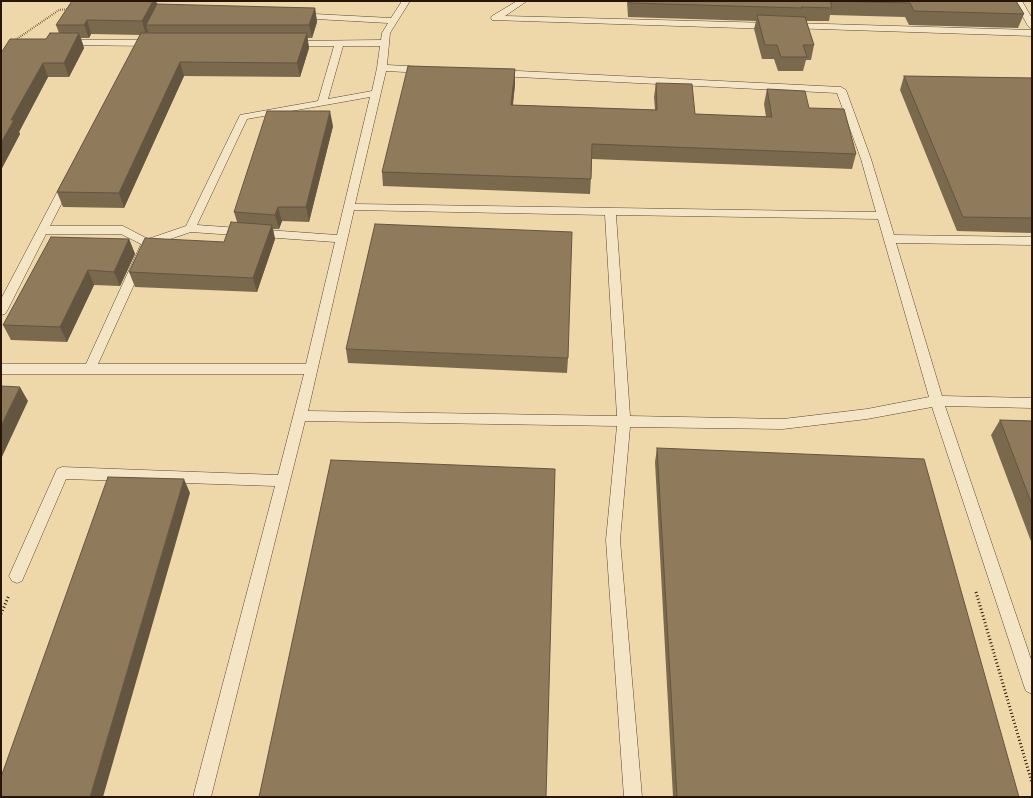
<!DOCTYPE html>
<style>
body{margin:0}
#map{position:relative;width:1033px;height:798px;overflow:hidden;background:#eed7a8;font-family:Alegreya,serif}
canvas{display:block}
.frame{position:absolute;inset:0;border:2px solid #291508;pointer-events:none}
</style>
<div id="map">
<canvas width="1033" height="798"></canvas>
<div class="frame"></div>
</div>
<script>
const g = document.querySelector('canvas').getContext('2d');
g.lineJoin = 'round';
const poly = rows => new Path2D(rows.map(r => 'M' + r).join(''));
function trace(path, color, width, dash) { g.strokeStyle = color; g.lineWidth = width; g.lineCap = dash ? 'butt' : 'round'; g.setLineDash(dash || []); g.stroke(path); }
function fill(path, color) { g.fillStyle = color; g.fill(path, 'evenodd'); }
const service = poly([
 [402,1,410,1,390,33,387,65,424,67,429,70,424,73,386,71,355,204,876,212,861,159,837,93,498,76,493,73,498,70,841,87,846,90,871,159,894,235,1032,237,1032,245,896,243,942,396,1032,398,1032,408,945,406,1032,662,1032,694,1026,691,1024,686,932,407,867,419,783,429,630,427,620,540,642,797,624,797,606,540,617,426,305,421,211,797,193,797,275,486,66,479,22,581,17,583,12,581,9,576,57,469,62,467,278,475,304,374,1,374,1,364,86,364,141,244,121,234,46,234,7,311,5,314,1,315,1,299,64,179,72,179,73,181,50,226,123,226,148,239,186,226,240,115,318,101,334,46,291,46,288,45,287,43,288,41,381,40,382,33,388,23,298,18,295,17,294,15,295,13,391,18,402,1],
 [343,46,380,46,377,68,372,91,328,99,343,46],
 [370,97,337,235,197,225,247,119,370,97],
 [354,210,605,215,617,416,308,411,354,210],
 [616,215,878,219,929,397,867,409,783,419,630,416,616,215],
 [191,232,335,242,306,364,98,364,152,245,191,232],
 [517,1,527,1,505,16,772,23,776,26,772,29,492,20,491,18,492,16,517,1],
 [1014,1,1022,1,1032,18,1032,29,1028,26,1014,1],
 [792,23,1032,30,1032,36,789,28,788,26,792,23],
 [65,40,153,40,157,43,153,46,62,45,61,43,62,41,65,40]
]);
trace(service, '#5a4630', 1);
trace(poly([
 [14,41,59,10,69,9]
]), '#291508', 2, [0.5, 1.5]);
trace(poly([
 [976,592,1032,783],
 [1,614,9,595]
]), '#291508', 3, [1, 2.5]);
fill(service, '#f4e5c6');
fill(poly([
 [156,1,157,5,315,8,317,22,312,38,307,38,309,48,300,77,184,76,124,208,63,207,57,192,141,35,91,34,89,38,81,38,84,48,69,77,48,77,19,132,20,134,1,170,1,53,46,39,59,33,56,25],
 [627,1,1016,1,1024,14,1018,28,909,25,905,17,830,15,829,21,806,21,814,45,811,60,806,60,803,71,778,71,774,59,762,59,754,29,756,21,628,17],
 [904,76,1032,78,1032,233,957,231,900,90],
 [656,83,695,114,766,117,764,104,767,89,809,108,856,154,852,169,592,159,590,194,383,186,382,172,515,84,513,105,655,110,654,97],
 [333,126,309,222,282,221,279,229,273,229,275,239,257,292,135,287,129,272,224,242,237,222,234,212],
 [129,239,135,254,120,286,94,285,67,342,11,340,3,325],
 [346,349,568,358,567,373,348,363],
 [1000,420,1032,421,1032,544,991,435],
 [657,448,1019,797,673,797,655,462]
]), '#7b694e');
fill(poly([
 [153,1,156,1,159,11,146,25,148,31,146,35,142,21],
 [315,8,317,22,312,38,309,25],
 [87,20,91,34,89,38,84,25],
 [79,33,84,48,69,77,64,63],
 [307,33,309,48,300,77,297,63],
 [180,62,184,76,124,208,119,193],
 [43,63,48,77,19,132,20,134,1,170,1,143,11,120],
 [515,69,515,84,511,119,511,105],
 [330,111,333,126,309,222,306,207],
 [278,207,282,221,279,229,275,215],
 [272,225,275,239,257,292,253,278],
 [129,239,135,254,120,286,114,272],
 [88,270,94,285,67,342,60,327],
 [20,387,28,401,1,459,1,426],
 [184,479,190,493,103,797,90,797]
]), '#645540');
const building = poly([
 [72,1,153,1,142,21,87,20,84,25,56,25,72,1],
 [630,1,1016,1,1024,14,914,11,910,3,830,1,832,8,801,7,802,8,630,3,630,1],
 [157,4,315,8,309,25,146,25,157,4],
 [757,15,805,17,814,45,803,45,807,57,781,57,777,45,765,45,757,15],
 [50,33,79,33,64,63,43,63,11,120,14,120,1,143,1,53,10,39,46,39,50,33],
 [141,33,307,33,297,63,180,62,119,193,57,192,141,33],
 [408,66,515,69,511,105,657,110,656,83,692,84,695,114,772,117,767,89,805,91,809,108,844,109,856,154,592,144,591,179,382,172,408,66],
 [904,76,1032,78,1032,218,963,217,904,76],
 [267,111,330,111,306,207,278,207,275,215,234,212,267,111],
 [231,222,272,225,253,278,129,272,145,238,224,242,231,222],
 [375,224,572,232,568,358,346,349,375,224],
 [51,237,129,239,114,272,88,270,60,327,3,325,51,237],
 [1,386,20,387,1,426,1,386],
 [1000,420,1032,421,1032,505,1000,420],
 [657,448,924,459,1019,797,677,797,657,448],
 [331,460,555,469,546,797,259,797,331,460],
 [108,477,184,479,90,797,1,797,1,777,108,477]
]);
fill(building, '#8f7a5b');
trace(building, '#645540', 1);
</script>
